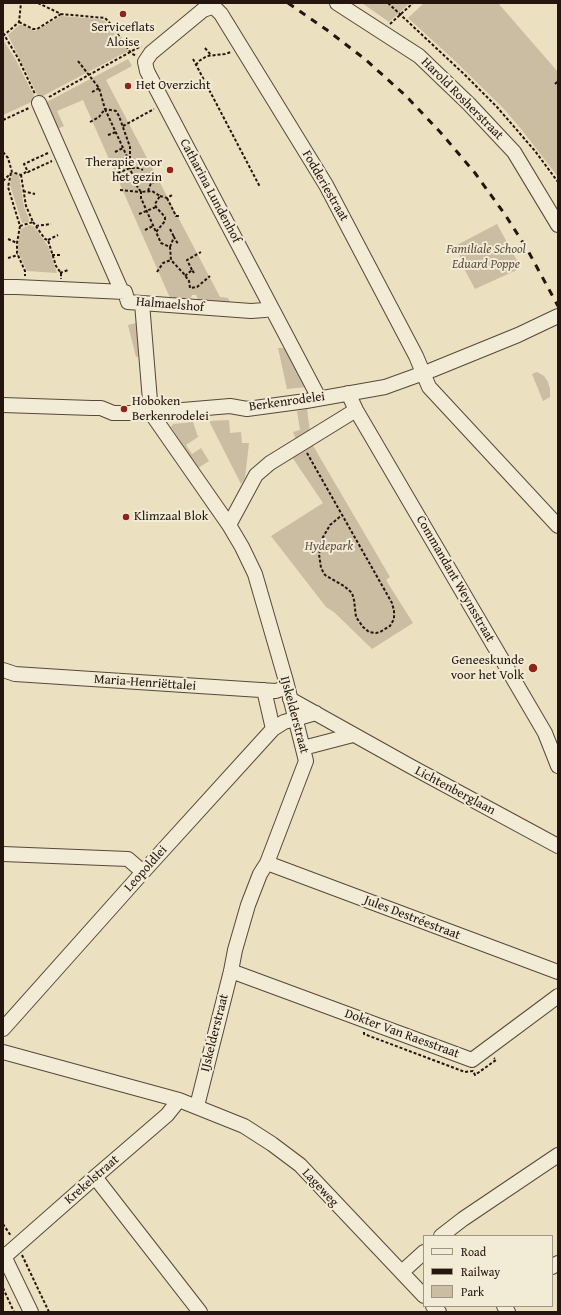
<!DOCTYPE html>
<meta charset="utf-8">
<style>
body{margin:0}
#map{position:relative;width:561px;height:1315px;overflow:hidden;background:#ebe0bf;font-family:"Gentium Book Plus",serif}
canvas{display:block}
.frame{position:absolute;inset:0;border:4px solid #26150e;pointer-events:none}
.legend{position:absolute;left:423px;top:1235px;width:130px;height:72px;box-sizing:border-box;background:#f2ebd5;border:1px solid #a09585;margin:0;padding:5px 7px;list-style:none;font-size:12px;color:#26150e}
.legend li{display:flex;align-items:center;gap:8px;height:20px}
.legend b{width:20px;border:1px solid #a09585}
</style>
<div id="map">
<canvas width="561" height="1315"></canvas>
<div class="frame"></div>
<ul class="legend">
<li><b style="height:5px;background:#f2ebd5"></b>Road</li>
<li><b style="height:5px;background:#26150e"></b>Railway</li>
<li><b style="height:11px;background:#cabda1"></b>Park</li>
</ul>
</div>
<script>
const g = document.querySelector('canvas').getContext('2d');
g.lineJoin = 'round';
function fill(path, color) { g.fillStyle = color; g.fill(path, 'evenodd'); }
const poly = rows => new Path2D(rows.map(r => 'M' + r).join(''));
function trace(path, color, width, dash) { g.strokeStyle = color; g.lineWidth = width; g.lineCap = dash ? 'butt' : 'round'; g.setLineDash(dash || []); g.stroke(path); }
function label(font, color, halo, rows, align = 'center') {
  g.font = font + ' "Gentium Book Plus",serif'; g.lineWidth = 4; g.setLineDash([]); g.textBaseline = 'middle'; g.strokeStyle = halo; g.fillStyle = color; for (const [text, x, y, turn = 0] of rows) {
    g.save(); g.translate(x, y); g.rotate((+turn || 0) * Math.PI / 180); g.textAlign = isNaN(turn) ? turn : align; if (halo) g.strokeText(text, 0, 0); g.fillText(text, 0, 0); g.restore();
  }
}
fill(poly([
 [362,3,410,3,389,22],
 [424,3,498,3,558,72,558,177,521,129,504,109,453,59,408,18],
 [61,16,99,19,105,21,128,51,39,98,8,35,19,25,22,25,35,31],
 [3,40,16,60,36,100,3,115],
 [128,59,132,66,106,80,220,297,228,298,230,302,198,300,196,295,192,295,190,300,170,298,83,100,57,111,64,126,55,130,43,104],
 [14,173,19,175,24,207,29,219,29,222,22,223,10,185,12,174],
 [497,224,521,268,475,289,460,261,460,256,455,246],
 [29,225,33,226,36,229,48,246,57,273,27,271,18,252,18,242,21,229],
 [140,322,142,356,136,357,128,325],
 [278,348,287,348,307,387,287,389],
 [537,372,544,376,548,382,550,389,550,397,543,401,532,374],
 [307,409,310,432,296,440,293,432,300,430,297,411],
 [229,420,230,433,241,432,242,443,249,443,245,478,241,484,209,421],
 [193,422,198,437,186,445,192,454,201,448,209,461,198,468,171,427,173,424],
 [312,444,390,577,386,580,413,623,372,649,334,612,326,607,271,536,323,503,292,457]
]), '#cabda1');
const minor = poly([
 [337,3,419,56,469,104,514,152,558,225],
 [39,103,122,292],
 [3,287,17,287,125,292,128,302,251,311,265,310,271,308],
 [142,303,151,413],
 [348,393,356,410,545,733,558,766],
 [319,398,147,71,145,62,151,53,203,10,209,8,214,7,221,14,326,185,416,356,429,387,558,526],
 [3,405,92,408,101,408,113,413,147,413,230,406,247,409,306,401,385,387,432,370,518,335,558,316],
 [151,413,229,525,242,547,255,574,286,681,306,761,267,863,260,874,248,905,235,950,231,971,197,1106],
 [229,525,256,475,270,463,356,410],
 [3,670,15,674,276,691,287,687],
 [264,690,273,729],
 [290,699,410,766,558,846],
 [303,748,353,735],
 [3,854,128,859,143,872],
 [267,863,558,972],
 [231,971,472,1060,558,996],
 [3,1029,143,872,273,729,284,722,316,713],
 [3,1052,179,1100,244,1126,272,1144,300,1165,424,1296],
 [95,1177,200,1312],
 [441,1236,463,1219,558,1155],
 [3,1254,31,1312],
 [3,1258,95,1177,167,1115,179,1100],
 [552,1267,558,1263],
 [402,1272,424,1252],
 [433,1306,439,1312],
 [504,1306,508,1312]
]);
trace(minor, '#57483a', 16);
trace(poly([
 [38,3,61,14,105,18,109,22,131,53,136,56],
 [388,3,465,75,497,107,535,151,558,182],
 [19,22,33,29,37,29,61,14],
 [390,24,413,3],
 [3,33,18,58,35,94],
 [3,36,19,22,21,3],
 [205,48,211,55],
 [193,59,260,187],
 [78,61,99,88,105,109,116,111,119,116,130,147,130,168,135,183,141,192,152,191,160,196,155,204,156,207,165,217,165,221,156,232,161,243,170,247,171,260,184,274,189,281,190,288,197,287,210,276],
 [196,65,199,61,207,56,225,54,231,52],
 [555,84,558,81],
 [92,92,99,88],
 [49,97,141,46],
 [105,109,130,163],
 [3,120,29,108],
 [90,122,99,117,105,109],
 [123,126,154,109],
 [108,135,116,132],
 [3,152,8,158,12,172,21,175,28,171],
 [115,152,123,148],
 [48,153,24,164,28,172,52,161],
 [11,173,8,187,20,226,33,222,26,206,21,175],
 [113,175,130,168,139,168,143,170],
 [3,181,11,173],
 [120,190,141,192,141,198,156,232],
 [23,191,35,194],
 [148,191,151,183,158,181],
 [160,196,167,198,172,195],
 [167,198,176,216,179,216],
 [139,214,156,207],
 [33,222,45,239,48,240,56,266,61,273,61,279],
 [20,226,17,243,17,253,25,271,25,276],
 [36,226,51,224],
 [170,229,174,237],
 [145,230,153,226],
 [8,239,17,243],
 [48,240,58,235],
 [170,247,174,237,178,244],
 [52,255,62,255],
 [8,258,18,255],
 [192,270,187,260,201,252],
 [157,272,163,263,171,260],
 [60,273,68,270],
 [185,276,192,270,194,273],
 [307,453,392,603,394,611,394,619,390,626,380,632,376,633,369,632,363,627,356,617,354,600,352,593,344,586,325,575,321,568,319,554,322,539,330,525,342,515],
 [364,1032,364,1034,465,1072,473,1071,475,1075,496,1060,494,1058],
 [3,1224,11,1236],
 [22,1255,49,1312],
 [3,1288,14,1312]
]), '#26150e', 2, [3, 2]);
trace(minor, '#f2ebd5', 14);
trace(poly([
 [288,3,327,30,366,60,406,96,441,133,475,173,506,216,527,249,558,306]
]), '#26150e', 3, [7, 7]);
for (const [x, y, r, color] of [
 [123,14,4,"#8f2418"],
 [128,86,4,"#8f2418"],
 [170,170,4,"#8f2418"],
 [124,409,4,"#8f2418"],
 [126,517,4,"#8f2418"],
 [533,668,5,"#8f2418"]
]) { const dot = new Path2D(); dot.arc(x, y, r, 0, 2 * Math.PI); g.fillStyle = color; g.fill(dot); trace(dot, '#f2ebd5', 1.5); }
label('13px', '#26150e', '#f2ebd5', [
 ["Serviceflats",123,28,"center"],
 ["Aloise",123,43,"center"],
 ["Het Overzicht",136,86],
 ["Therapie voor",162,163,"right"],
 ["het gezin",162,178,"right"],
 ["Hoboken",132,402],
 ["Berkenrodelei",132,417],
 ["Klimzaal Blok",134,517],
 ["Geneeskunde",524,661,"right"],
 ["voor het Volk",524,676,"right"]
], 'left');
label('13px', '#26150e', '#f2ebd5', [
 ["Harold Rosherstraat",462,99,45],
 ["Fodderiestraat",325,186,60],
 ["Catharina Lundenhof",210,191,62],
 ["Halmaelshof",170,305,5],
 ["Berkenrodelei",287,402,-8],
 ["Commandant Weynsstraat",455,579,60],
 ["Maria-Henriëttalei",145,683,4],
 ["IJskelderstraat",294,715,75],
 ["Lichtenberglaan",455,791,28],
 ["Leopoldlei",146,869,-48],
 ["Jules Destréestraat",412,918,21],
 ["IJskelderstraat",215,1033,-76],
 ["Dokter Van Raesstraat",402,1034,20],
 ["Krekelstraat",92,1180,-41],
 ["Lageweg",320,1188,47]
]);
label('italic 13px', '#5f5041', '#f2ebd5', [
 ["Familiale School",486,250],
 ["Eduard Poppe",486,265],
 ["Hydepark",329,547]
]);
</script>
